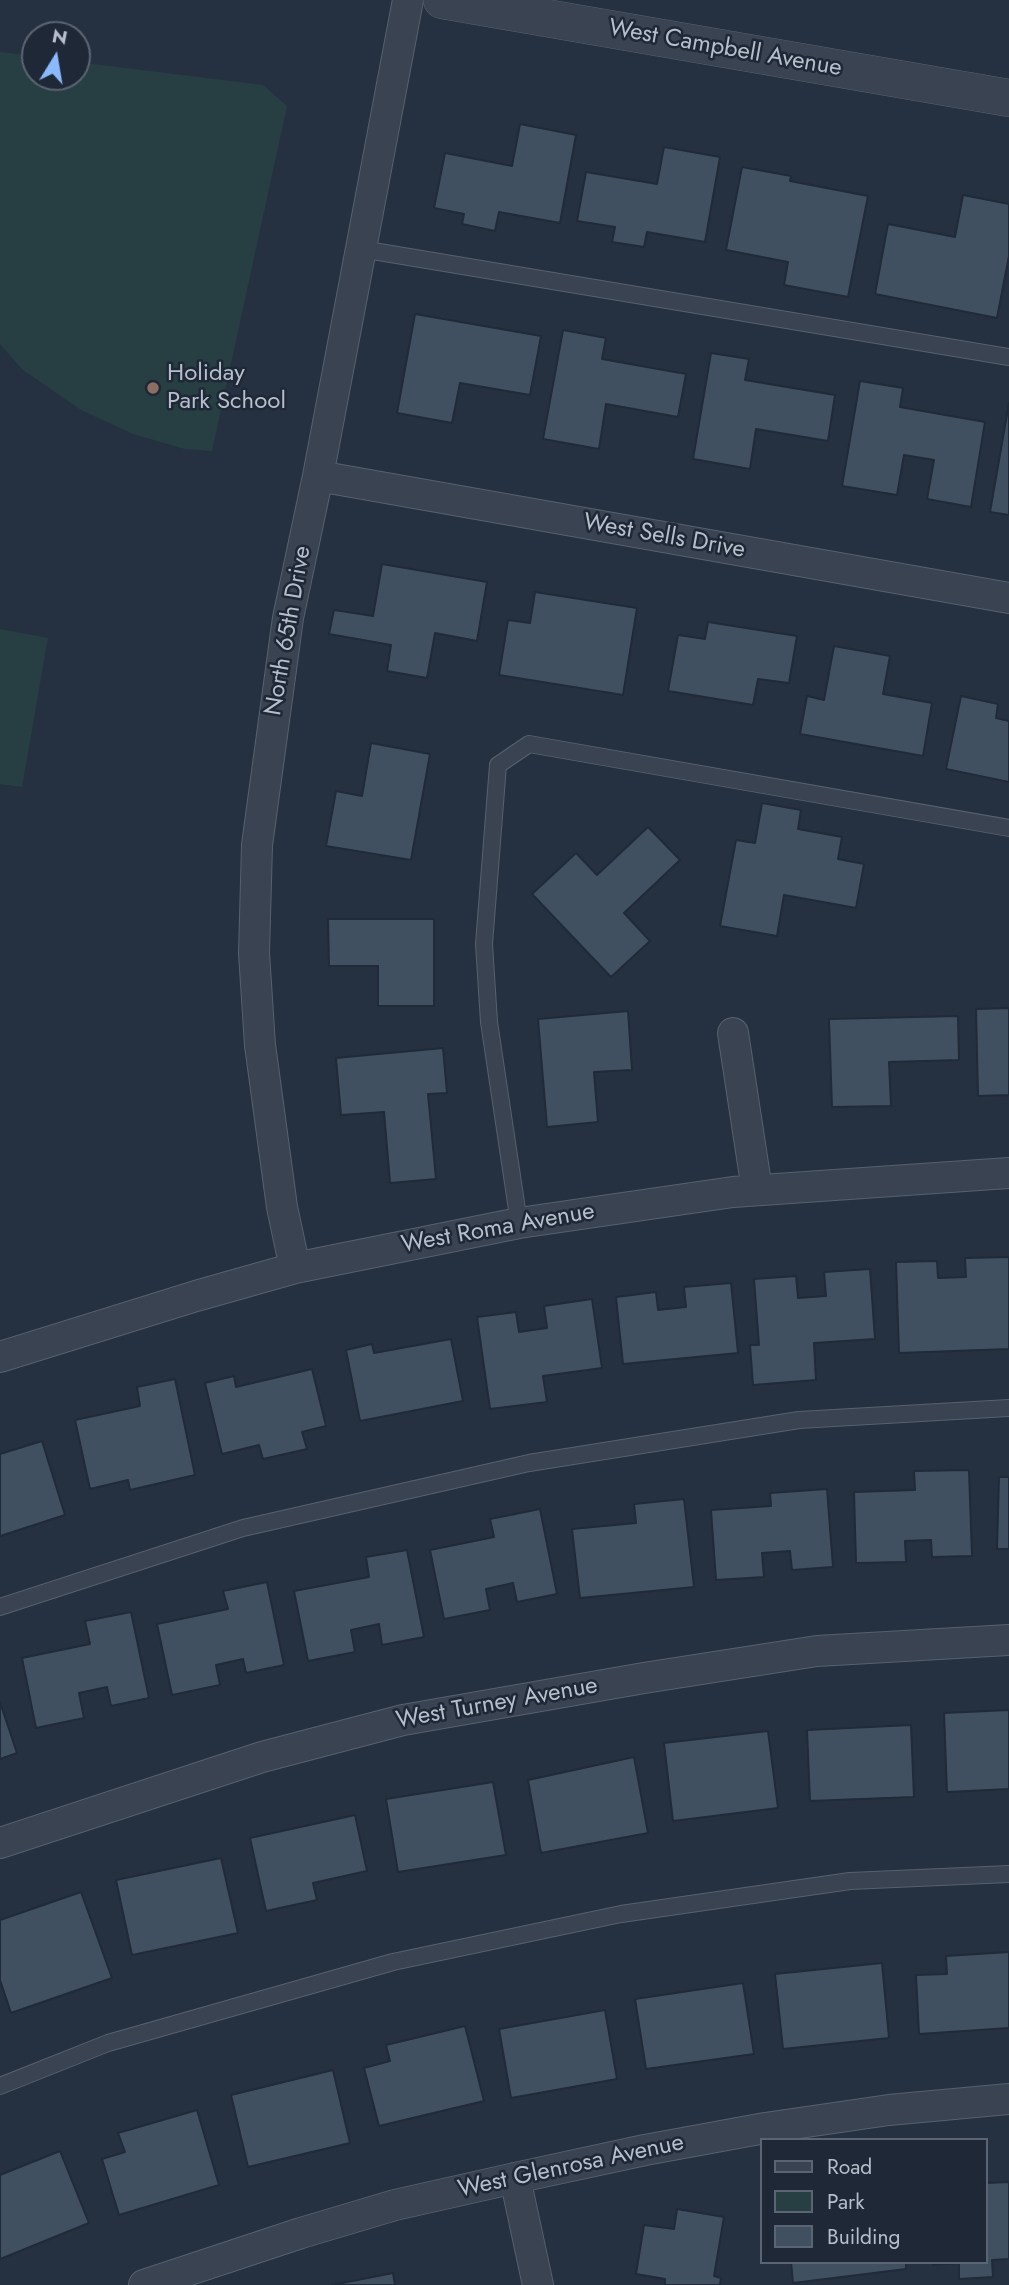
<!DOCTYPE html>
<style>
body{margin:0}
#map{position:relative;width:1009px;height:2285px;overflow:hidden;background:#253141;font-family:Jost,sans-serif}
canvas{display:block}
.legend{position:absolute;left:760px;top:2138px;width:228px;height:126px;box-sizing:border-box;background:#1e2836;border:2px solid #5b6472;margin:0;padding:9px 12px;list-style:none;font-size:21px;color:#b6becb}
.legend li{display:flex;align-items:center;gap:14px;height:35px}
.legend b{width:35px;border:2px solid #5b6472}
.north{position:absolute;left:21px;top:21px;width:70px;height:70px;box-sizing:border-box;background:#1e2836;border:2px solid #5b6472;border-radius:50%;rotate:11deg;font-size:19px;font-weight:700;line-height:28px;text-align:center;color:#b6becb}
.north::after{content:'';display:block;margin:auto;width:24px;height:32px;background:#8bb9fb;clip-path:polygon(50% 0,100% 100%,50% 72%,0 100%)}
</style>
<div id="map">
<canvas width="1009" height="2285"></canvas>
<ul class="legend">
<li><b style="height:9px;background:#394351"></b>Road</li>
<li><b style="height:19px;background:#273f42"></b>Park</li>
<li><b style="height:19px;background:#415060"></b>Building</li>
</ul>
<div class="north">N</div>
</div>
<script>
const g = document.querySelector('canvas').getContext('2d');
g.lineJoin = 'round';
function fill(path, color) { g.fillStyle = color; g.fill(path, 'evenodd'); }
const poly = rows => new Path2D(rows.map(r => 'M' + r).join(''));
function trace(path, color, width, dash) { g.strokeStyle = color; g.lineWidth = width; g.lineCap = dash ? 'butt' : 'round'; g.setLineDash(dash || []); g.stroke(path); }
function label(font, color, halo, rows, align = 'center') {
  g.font = font + ' Jost,sans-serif'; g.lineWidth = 5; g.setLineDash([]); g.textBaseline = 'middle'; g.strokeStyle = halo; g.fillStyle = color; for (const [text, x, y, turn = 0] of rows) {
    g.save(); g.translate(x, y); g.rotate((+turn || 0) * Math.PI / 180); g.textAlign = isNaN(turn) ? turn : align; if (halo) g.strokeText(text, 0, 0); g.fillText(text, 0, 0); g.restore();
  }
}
fill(poly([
 [0,52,35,56,35,77,77,77,77,62,263,85,287,106,212,451,185,449,133,434,81,410,23,370,0,344],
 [0,629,48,638,22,787,0,784]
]), '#273f42');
const building = poly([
 [520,124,576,135,560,223,499,212,495,231,462,224,464,214,434,208,445,153,512,166,520,124],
 [664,147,720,157,705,242,647,232,644,247,612,242,615,227,577,221,586,172,657,184,664,147],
 [742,167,791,176,790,181,868,196,848,297,784,285,788,262,726,250,742,167],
 [963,195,1009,204,1009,256,997,318,875,294,888,224,955,237,963,195],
 [415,314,541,336,530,395,460,383,452,423,397,413,415,314],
 [563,330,606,338,602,359,686,374,678,417,606,404,599,449,543,439,563,330],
 [711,353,749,359,745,380,835,395,828,441,756,429,750,469,693,459,711,353],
 [860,381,903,388,900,407,985,422,971,507,927,499,934,460,904,455,897,495,842,486,860,381],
 [1009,403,1009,515,990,512,1009,403],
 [382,564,487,582,477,641,435,633,427,678,387,671,391,645,329,634,334,610,373,616,382,564],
 [535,592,637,608,623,695,499,675,508,620,530,623,535,592],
 [708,622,797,636,789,683,758,679,753,705,668,691,678,635,705,639,708,622],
 [834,646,890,656,883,694,932,703,923,756,800,734,807,696,824,700,834,646],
 [961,696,998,704,996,718,1009,721,1009,782,946,769,961,696],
 [371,743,430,754,411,860,326,846,336,791,362,796,371,743],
 [762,803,801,810,798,829,842,837,838,859,864,864,856,908,784,895,777,936,720,926,736,840,755,843,762,803],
 [648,827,680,860,624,913,650,941,611,977,532,894,576,853,597,875,648,827],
 [328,919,434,919,434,1006,378,1006,378,966,329,966,328,919],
 [1009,1008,1009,1095,978,1096,976,1009,1009,1008],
 [628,1011,632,1070,594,1072,598,1122,547,1127,538,1019,628,1011],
 [958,1016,959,1060,889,1062,891,1106,832,1107,829,1019,958,1016],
 [443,1048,447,1093,428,1094,436,1179,390,1183,384,1112,341,1115,336,1058,443,1048],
 [1009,1257,1009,1349,899,1353,896,1262,937,1261,938,1278,966,1277,965,1258,1009,1257],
 [870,1269,875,1339,814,1343,816,1380,753,1385,750,1345,759,1345,754,1279,796,1276,798,1298,826,1296,824,1272,870,1269],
 [731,1283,738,1353,623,1364,616,1297,656,1292,658,1310,686,1307,684,1287,731,1283],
 [592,1299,602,1368,543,1376,547,1402,490,1409,477,1317,516,1312,519,1332,547,1328,544,1306,592,1299],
 [451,1339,463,1401,360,1421,346,1350,372,1344,374,1353,451,1339],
 [312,1369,326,1426,302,1432,307,1449,263,1459,259,1445,222,1454,205,1383,234,1376,236,1387,312,1369],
 [175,1379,195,1475,130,1490,128,1480,90,1489,75,1420,140,1406,137,1387,175,1379],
 [42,1441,65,1515,0,1536,0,1454,42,1441],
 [969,1470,972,1556,932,1557,931,1540,905,1541,906,1562,856,1563,854,1492,915,1490,914,1471,969,1470],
 [999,1477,1009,1477,1009,1549,997,1549,999,1477],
 [827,1489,833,1567,792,1570,790,1551,762,1553,764,1577,716,1580,711,1510,771,1506,770,1493,827,1489],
 [684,1499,694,1587,580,1598,572,1529,636,1523,634,1504,684,1499],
 [540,1509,557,1594,517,1602,513,1583,486,1589,490,1610,444,1619,430,1550,494,1537,490,1519,540,1509],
 [407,1550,424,1637,382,1645,379,1624,351,1630,355,1652,308,1661,294,1591,369,1577,366,1557,407,1550],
 [267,1582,284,1665,246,1673,243,1659,216,1665,220,1685,172,1695,157,1624,228,1609,223,1591,267,1582],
 [131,1612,149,1698,111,1706,107,1687,79,1693,84,1718,36,1728,22,1658,90,1644,85,1621,131,1612],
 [0,1702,17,1753,0,1759,0,1702],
 [1009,1710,1009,1789,947,1792,944,1713,1009,1710],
 [911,1725,914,1797,810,1801,807,1730,911,1725],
 [768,1731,778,1808,673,1821,664,1743,768,1731],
 [634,1757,648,1833,541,1853,528,1780,634,1757],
 [493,1782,506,1855,398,1872,386,1799,493,1782],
 [355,1815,367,1871,313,1883,317,1900,266,1911,250,1838,355,1815],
 [221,1858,238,1933,132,1955,116,1880,221,1858],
 [81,1892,112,1978,11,2013,0,1980,0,1920,81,1892],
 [1009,1952,1009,2028,919,2034,916,1975,947,1974,946,1956,1009,1952],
 [882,1963,889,2038,783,2049,775,1974,882,1963],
 [743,1983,754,2054,646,2069,635,1999,743,1983],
 [605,2010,617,2079,511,2098,499,2029,605,2010],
 [465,2026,484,2101,379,2126,364,2068,390,2061,386,2045,465,2026],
 [333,2070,350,2143,248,2167,231,2095,333,2070],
 [197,2110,219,2185,119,2215,102,2159,125,2152,118,2133,197,2110],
 [60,2151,89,2223,0,2259,0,2175,60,2151],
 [1009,2182,1009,2259,992,2260,993,2277,959,2279,959,2263,933,2265,933,2262,986,2262,986,2183,1009,2182],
 [677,2209,724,2217,714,2276,721,2278,720,2285,665,2285,665,2279,636,2274,644,2225,674,2229,677,2209],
 [791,2262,906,2262,906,2269,793,2283,791,2262],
 [393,2273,395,2285,332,2285,393,2273]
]);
fill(building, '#415060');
trace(building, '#202a38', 2);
const service = poly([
 [361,249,1009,357],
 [519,1223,489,1022,484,944,498,765,529,744,1009,828],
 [0,1607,243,1528,529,1463,799,1420,1009,1408],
 [0,2086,108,2043,393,1962,621,1914,850,1881,1009,1874]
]);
const minor = poly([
 [318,476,1009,598],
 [733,1033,757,1190],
 [295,1268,282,1207,260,1045,254,953,257,845,288,618,318,476,408,0],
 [0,1357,196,1296,295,1268,519,1223,733,1192,1009,1173],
 [0,1843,262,1757,403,1720,644,1678,817,1651,1009,1640],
 [515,2178,538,2285],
 [144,2285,301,2233,395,2205,515,2178,645,2150,765,2128,889,2110,1009,2099]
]);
const tertiary = poly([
 [442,0,1009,98]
]);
trace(service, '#57616e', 18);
trace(minor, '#57616e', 32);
trace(tertiary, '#57616e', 38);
trace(service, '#394351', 16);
trace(minor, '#394351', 30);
trace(tertiary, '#394351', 37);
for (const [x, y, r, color] of [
 [153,388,7,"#8d6e63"]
]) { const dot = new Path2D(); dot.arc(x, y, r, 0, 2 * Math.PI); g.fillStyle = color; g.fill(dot); trace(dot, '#1e2836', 2.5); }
label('24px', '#b6becb', '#1e2836', [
 ["West Campbell Avenue",725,49,10],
 ["West Sells Drive",664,537,10],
 ["North 65th Drive",289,631,-80],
 ["West Roma Avenue",498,1229,-10],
 ["West Turney Avenue",497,1704,-10],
 ["West Glenrosa Avenue",571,2167,-12]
]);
label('24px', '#b6becb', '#1e2836', [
 ["Holiday",167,374],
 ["Park School",167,402]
], 'left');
</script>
